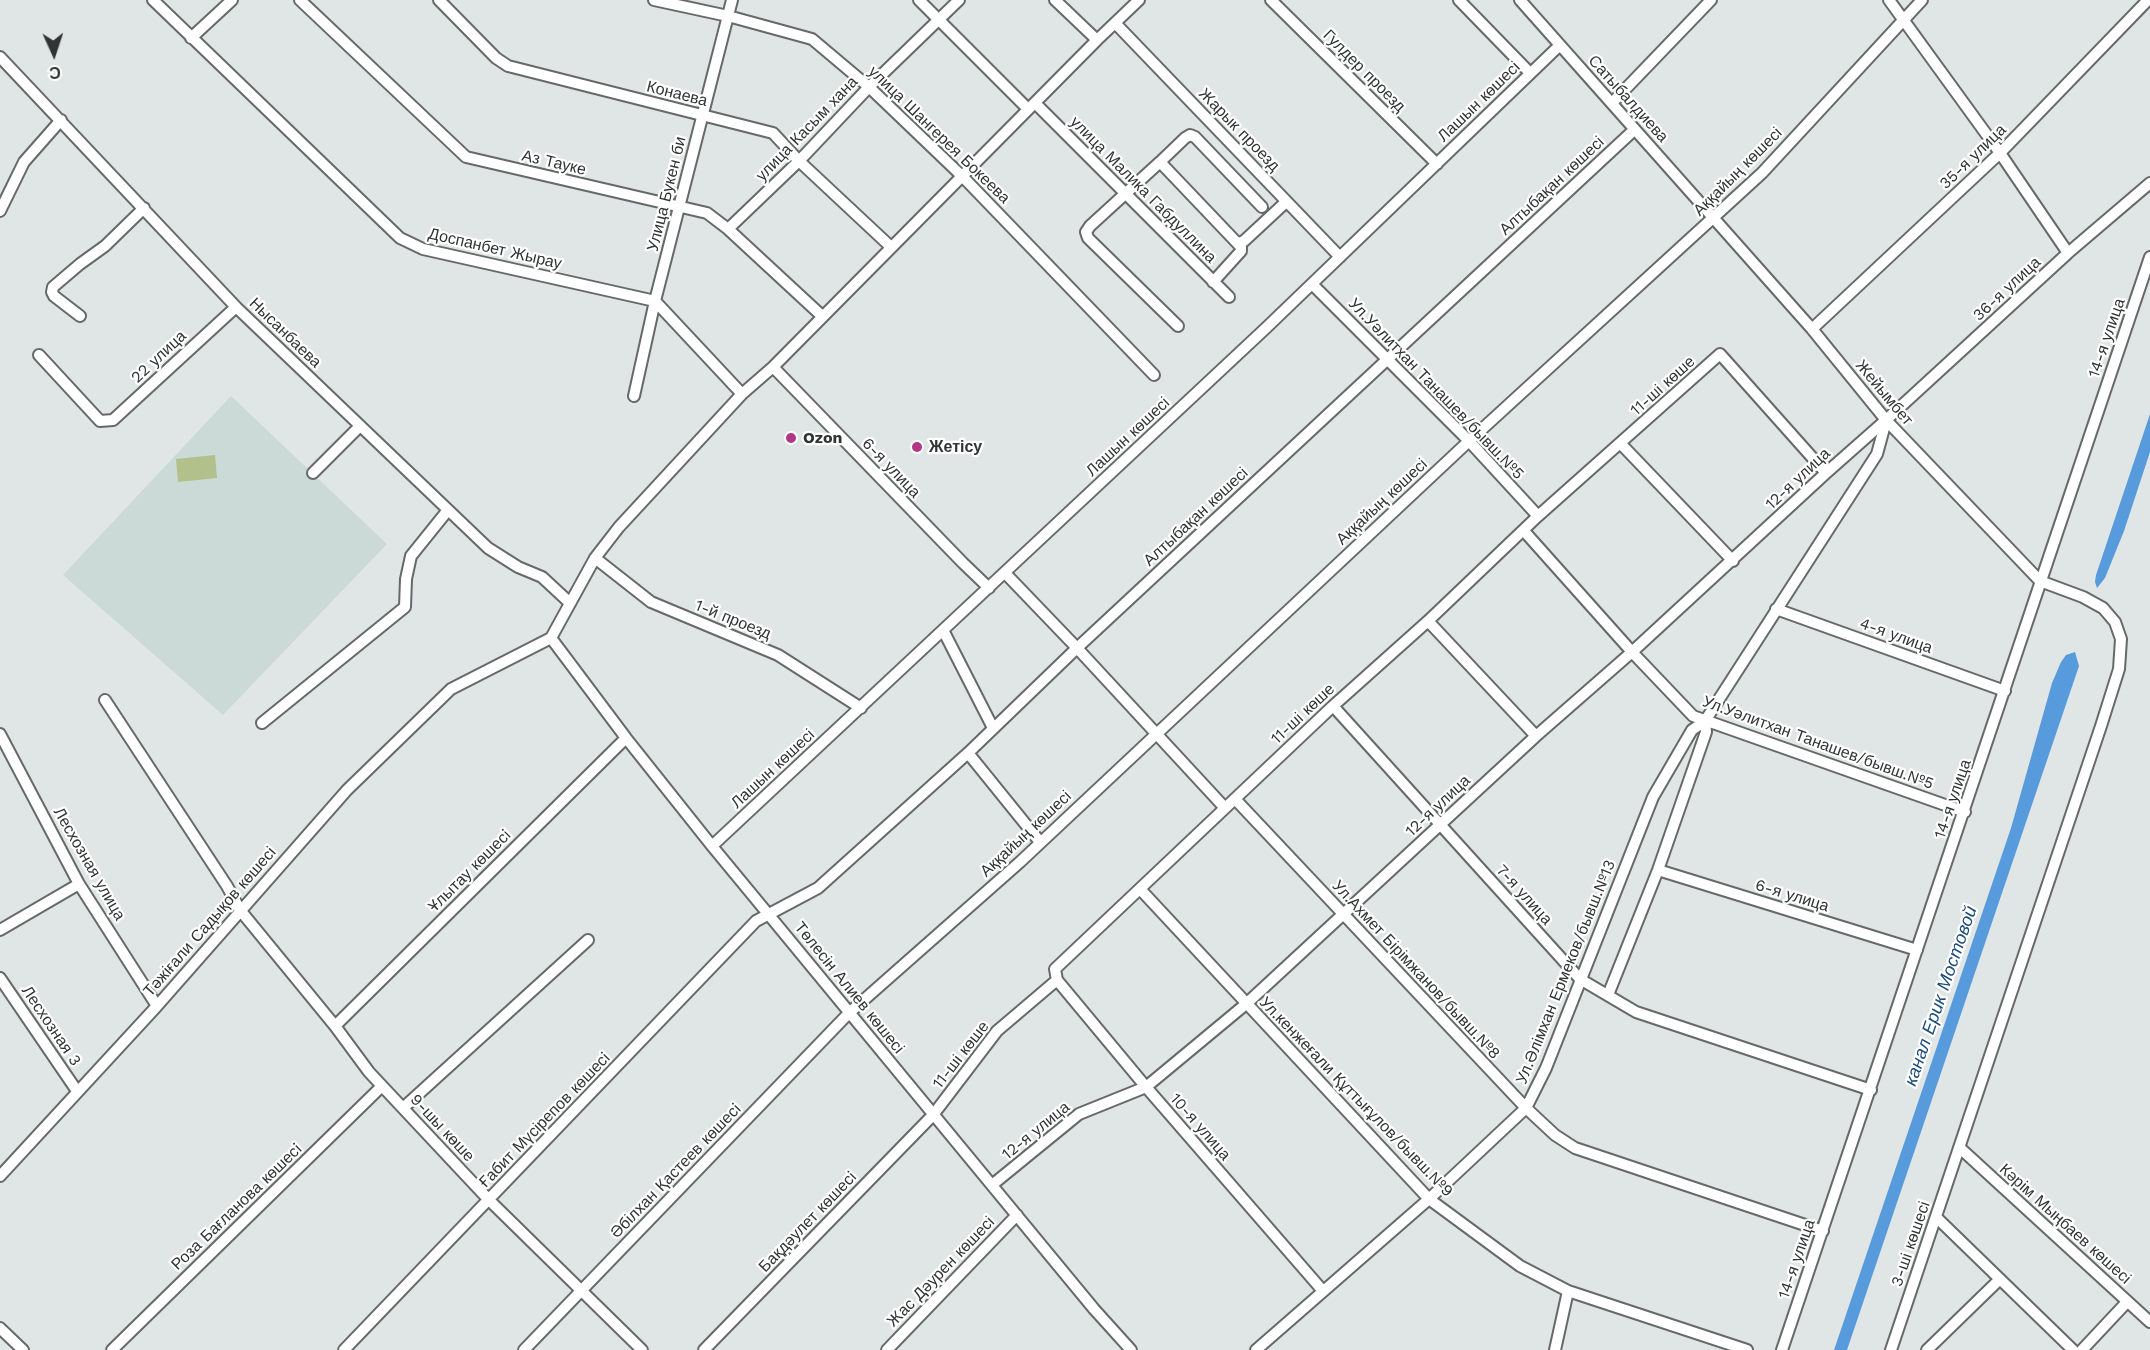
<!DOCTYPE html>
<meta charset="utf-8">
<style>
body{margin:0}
#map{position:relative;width:2150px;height:1350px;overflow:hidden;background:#e0e6e5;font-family:"Work Sans",sans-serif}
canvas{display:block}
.north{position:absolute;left:24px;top:24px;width:60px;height:60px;-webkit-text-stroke:4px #fff;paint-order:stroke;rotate:177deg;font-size:16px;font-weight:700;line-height:24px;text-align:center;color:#323434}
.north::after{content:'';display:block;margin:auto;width:21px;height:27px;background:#323434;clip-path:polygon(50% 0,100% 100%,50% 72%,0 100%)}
</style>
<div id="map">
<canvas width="2150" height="1350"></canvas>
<div class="north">С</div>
</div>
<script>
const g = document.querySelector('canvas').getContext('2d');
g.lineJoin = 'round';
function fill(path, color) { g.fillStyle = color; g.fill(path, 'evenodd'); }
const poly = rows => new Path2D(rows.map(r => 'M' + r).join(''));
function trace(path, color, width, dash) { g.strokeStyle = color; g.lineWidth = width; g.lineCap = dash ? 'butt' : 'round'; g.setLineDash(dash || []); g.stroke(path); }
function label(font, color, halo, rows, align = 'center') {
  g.font = font + ' "Work Sans",sans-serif'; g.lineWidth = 4.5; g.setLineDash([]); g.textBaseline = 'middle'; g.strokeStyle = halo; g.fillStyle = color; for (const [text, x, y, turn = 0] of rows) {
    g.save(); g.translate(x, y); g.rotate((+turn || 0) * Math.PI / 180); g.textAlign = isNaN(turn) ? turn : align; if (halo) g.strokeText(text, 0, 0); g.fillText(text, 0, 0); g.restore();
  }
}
fill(poly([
 [231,396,387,544,223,715,63,575]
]), '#ccdad7');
fill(poly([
 [215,455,217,478,178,482,176,459]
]), '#b2c08b');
fill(poly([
 [2150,414,2150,452,2124,531,2105,578,2097,588,2095,582,2096,575],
 [2075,652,2079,666,1847,1350,1834,1350,2011,828,2052,683,2061,662,2066,655]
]), '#579bdc');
const minor = poly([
 [153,0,400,238,423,249,655,301,742,394],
 [300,0,466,157,707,213,728,229,822,316],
 [439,0,496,58,508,66,773,133,799,161,891,247],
 [654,0,728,16,812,39,869,87,963,177,1154,375],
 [919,0,1028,109],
 [1055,0,1097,40],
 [1271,0,1437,164],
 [1459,0,1530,73],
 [1520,0,1812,329,1886,420,2040,581,2083,597,2103,608,2115,622,2121,639,2119,669,2101,726,1891,1350],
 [1889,0,2000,153,2068,253],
 [1116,24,1340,257],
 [191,38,232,0],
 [0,57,236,307,488,548,518,567,542,577,570,603],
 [1035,103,1229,297],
 [1612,103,1711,0],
 [1160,162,1185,138,1190,135,1195,137,1262,207],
 [0,211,24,162,61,120],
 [728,229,799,161,869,87,959,0],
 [1239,243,1244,241,1286,202],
 [1312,284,1469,441,1538,516],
 [80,316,54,296,52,292,53,287,80,264,105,246,144,208],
 [1178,326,1088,238,1086,232,1090,226,1160,162,1241,247,1241,251,1213,282],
 [1812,329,2000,153,2148,0],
 [39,355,100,421,113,420,236,307],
 [773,367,963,563,989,588],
 [634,396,655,301,732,0],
 [1621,444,1733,561],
 [313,473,360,426],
 [1524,531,1632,652,1693,716,1965,812],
 [595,558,651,602,778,655,861,708],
 [1005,573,1077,648,1225,808],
 [1776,609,2005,691],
 [1428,621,1536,736],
 [943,630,993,728],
 [551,638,626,738,712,846,1094,1309,1131,1350],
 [105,700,227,886,240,910,335,1026,369,1072,489,1200,642,1350],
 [1333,706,1580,979,1636,1012,1871,1090],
 [262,723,405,607,406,579,411,556,448,510],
 [0,734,79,884,157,1006],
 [968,753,1040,842],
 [1235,799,1526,1108,1555,1135,1575,1148,1823,1231],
 [712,846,1267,327,1560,45],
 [1658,870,1917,950],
 [1140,889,1429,1199,1520,1266,1568,1291,1747,1350],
 [0,930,79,884],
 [0,978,77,1091],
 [1057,980,1146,1087,1323,1291],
 [1608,995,1658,870,1706,732,1705,721,1877,454,1886,421],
 [335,1026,626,738],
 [403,1108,588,940],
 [1960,1148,2150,1322],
 [0,1176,157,1006,347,790,451,689,551,638,595,558,619,527,742,394,773,367,1097,40,1139,0],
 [992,1185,1079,1114,1146,1087,1246,1004,1536,736,1632,652,1826,473,1886,420,2068,253,2150,183],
 [1936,1217,2073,1350],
 [0,1328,23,1350],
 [112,1350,382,1086],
 [344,1350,756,921,818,888,968,753,1077,648,1634,130],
 [524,1350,849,1013,1020,862,1469,441,1762,173,1922,0],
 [704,1350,933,1115,997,1031,1057,980,1055,969,1333,706,1428,621,1538,516,1720,354,1826,473],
 [887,1350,1017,1215],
 [1256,1350,1429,1199,1526,1108,1546,1068,1653,797,1692,730,1705,721],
 [1555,1350,1568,1291],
 [1782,1350,2150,257],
 [1927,1350,2000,1279],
 [2082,1350,2127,1302]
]);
trace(minor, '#656a69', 14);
trace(minor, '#fff', 10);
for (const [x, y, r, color] of [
 [791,438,6,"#b23686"],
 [917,447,6,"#b23686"]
]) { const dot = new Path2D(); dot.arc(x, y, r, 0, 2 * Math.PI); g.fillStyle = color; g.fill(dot); trace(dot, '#fff', 2); }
label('16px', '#323434', '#fff', [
 ["Гулдер проезд",1364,71,45],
 ["Конаева",677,94,14],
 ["Сатыбалдиева",1628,99,48],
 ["Лашын көшесі",1479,102,-44],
 ["улица Касым хана",807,129,-46],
 ["Жарык проезд",1239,130,46],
 ["улица Шангерея Бокеева",939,135,44],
 ["35-я улица",1973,157,-44],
 ["Аз Тауке",554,163,13],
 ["Аққайың көшесі",1738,172,-45],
 ["Алтыбақан көшесі",1552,186,-43],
 ["улица Малика Габдуллина",1143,190,45],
 ["Улица Букен би",667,194,-76],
 ["Доспанбет Жырау",495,249,13],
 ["36-я улица",2007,289,-43],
 ["Нысанбаева",285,333,44],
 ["14-я улица",2107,338,-71],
 ["22 улица",159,357,-43],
 ["11-ші көше",1663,386,-42],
 ["Ул.Уәлитхан Танашев/бывш.№5",1436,389,46],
 ["Жейымбет",1884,393,50],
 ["Лашын көшесі",1128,437,-43],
 ["6-я улица",891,468,46],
 ["12-я улица",1798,479,-43],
 ["Аққайың көшесі",1382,502,-43],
 ["Алтыбақан көшесі",1196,517,-43],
 ["1-й проезд",733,620,22],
 ["4-я улица",1896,636,20],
 ["11-ші көше",1303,714,-43],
 ["Ул.Уәлитхан Танашев/бывш.№5",1818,743,20],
 ["Лашын көшесі",773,769,-43],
 ["14-я улица",1953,799,-71],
 ["12-я улица",1438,806,-43],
 ["Аққайың көшесі",1026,834,-43],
 ["Лесхозная улица",89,864,60],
 ["Ұлытау көшесi",470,871,-45],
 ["7-я улица",1524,895,48],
 ["6-я улица",1792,896,17],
 ["Тәжіғали Садықов көшесі",210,922,-49],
 ["Ул.Ахмет Бірімжанов/бывш.№8",1416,970,47],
 ["Ул.Әлімхан Ермеков/бывш.№13",1566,972,-68],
 ["Төлесін Алиев көшесі",849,988,51],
 ["Лесхозная 3",51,1026,56],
 ["11-ші көше",961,1055,-52],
 ["Ул.кенжеғали Құттығұлов/бывш.№9",1356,1097,46],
 ["Ғабит Мүсірепов көшесi",545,1120,-46],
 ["10-я улица",1200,1127,49],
 ["9-шы көше",442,1128,47],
 ["12-я улица",1036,1131,-39],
 ["Әбілхан Қастеев көшесi",676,1171,-46],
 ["Роза Бағланова көшесi",237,1207,-44],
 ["Бақдәулет көшесi",808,1222,-46],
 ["Кәрім Мыңбаев көшесі",2065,1224,42],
 ["3-ші көшесі",1911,1244,-71],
 ["14-я улица",1797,1259,-71],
 ["Жас Дәурен көшесі",941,1272,-46]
]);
label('bold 16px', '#323434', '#fff', [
 ["Ozon",803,438],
 ["Жетісу",929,447]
], 'left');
label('italic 18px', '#1c4c78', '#fff', [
 ["канал Ерик Мостовой",1941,996,-71]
]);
</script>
